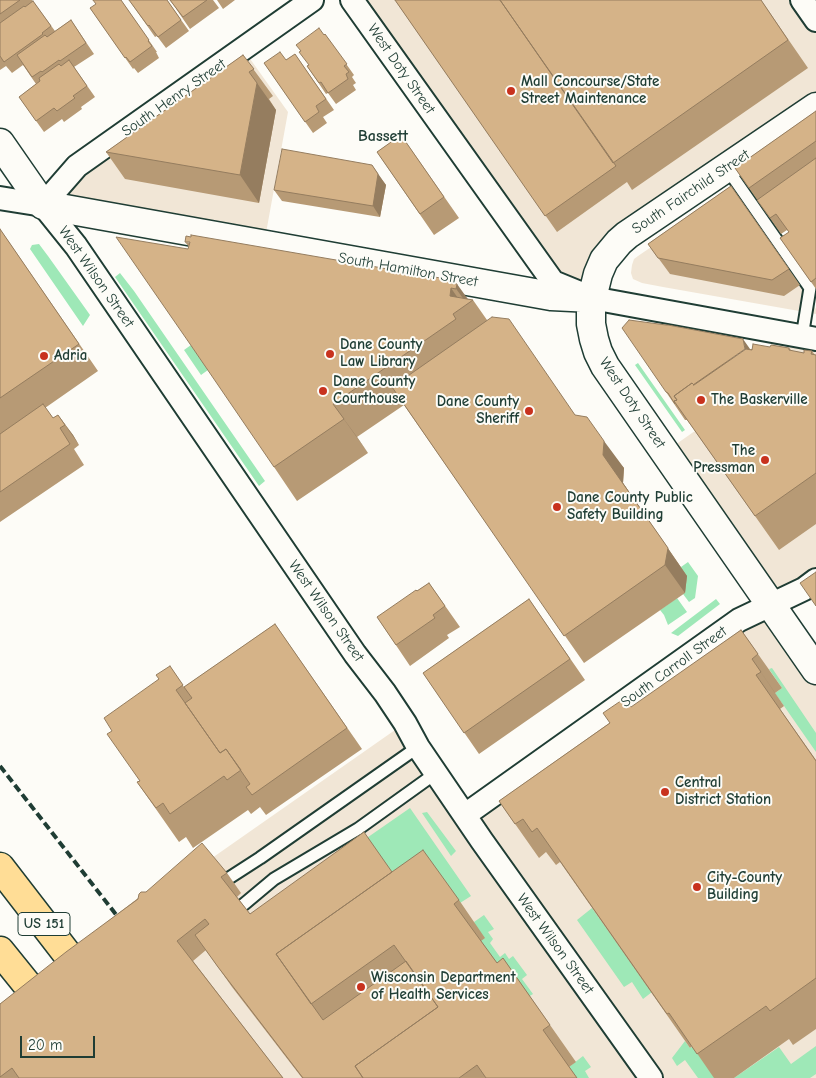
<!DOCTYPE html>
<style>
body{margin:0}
#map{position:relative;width:816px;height:1078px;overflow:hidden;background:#fdfcf7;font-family:"Comic Neue",sans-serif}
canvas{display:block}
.scale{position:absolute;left:20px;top:1036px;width:75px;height:22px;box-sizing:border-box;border:2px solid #1f3d34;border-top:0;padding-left:6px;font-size:15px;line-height:18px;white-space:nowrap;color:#1f3d34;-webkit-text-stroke:4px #fdfcf7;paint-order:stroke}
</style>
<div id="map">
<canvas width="816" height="1078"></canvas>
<div class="scale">20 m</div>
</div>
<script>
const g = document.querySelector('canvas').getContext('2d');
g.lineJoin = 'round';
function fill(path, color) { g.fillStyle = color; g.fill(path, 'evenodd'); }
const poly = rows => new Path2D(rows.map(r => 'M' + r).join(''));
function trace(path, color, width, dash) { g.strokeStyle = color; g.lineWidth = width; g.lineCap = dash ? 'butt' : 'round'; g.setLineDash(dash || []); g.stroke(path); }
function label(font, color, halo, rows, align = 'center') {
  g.font = font + ' "Comic Neue",sans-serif'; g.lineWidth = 4; g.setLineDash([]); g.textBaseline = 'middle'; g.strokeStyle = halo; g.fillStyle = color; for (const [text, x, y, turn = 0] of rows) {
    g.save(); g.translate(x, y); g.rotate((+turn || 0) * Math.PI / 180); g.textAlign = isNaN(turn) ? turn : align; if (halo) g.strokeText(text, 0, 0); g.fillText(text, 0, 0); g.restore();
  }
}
fill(poly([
 [352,0,802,0,816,20,816,107,627,235,592,298,553,282],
 [243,49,288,112,264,244,43,205],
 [735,190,800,285,816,309,816,314,663,287,642,283,633,279,631,273,632,265,634,259,638,256],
 [774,332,816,339,816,580,771,605,816,670,816,1078,282,1078,122,921,405,723,464,815,770,605,665,452,766,381]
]), '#f1e6d6');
fill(poly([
 [39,244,48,256,90,315,83,326,30,249,32,245],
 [120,273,134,291,265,481,259,486,115,277],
 [191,345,208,370,201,375,184,350],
 [638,363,685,430,682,432,635,365],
 [688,562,698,576,695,598,689,602,683,594,681,567],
 [677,598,687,612,668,625,664,615,660,610],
 [716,599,720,604,678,636,671,633],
 [772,668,816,733,816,752,775,693,782,688,769,669],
 [410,808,471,896,460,903,335,860],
 [427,812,456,851,451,856,422,813],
 [592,908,652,992,643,999,632,982,624,987,577,920],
 [484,915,494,929,488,932,493,939,490,943,500,957,505,953,509,959,513,956,527,975,522,979,533,994,523,1000,480,941,474,922],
 [685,1041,690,1048,693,1046,715,1078,698,1078,685,1060,677,1066,672,1058],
 [816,1046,816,1074,810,1078,734,1078,779,1047,791,1064],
 [583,1056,591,1067,585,1071,589,1078,577,1078,569,1067]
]), '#9ee8b7');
const lane = poly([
 [726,167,810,288,802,337],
 [218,886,229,878,260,858,418,747],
 [231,915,274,879,358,829,436,773]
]);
const street = poly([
 [352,0,553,282,592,298,816,339],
 [802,0,816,20],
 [0,198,43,205],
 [43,205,76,246,355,654,385,693,405,723,418,747,482,841,651,1078],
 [43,205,77,166,312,0],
 [465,815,739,620,804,589,816,580]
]);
const secondary = poly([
 [816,107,627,235,619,242,604,260,598,274,592,298,591,311,591,324,594,339,598,352,605,366,816,670],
 [0,143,43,205,551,296,592,298]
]);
const primary = poly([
 [0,867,81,972],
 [0,951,42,1003]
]);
trace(lane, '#1f3d34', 15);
trace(street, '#1f3d34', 26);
trace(secondary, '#1f3d34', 31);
trace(primary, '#1f3d34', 31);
trace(lane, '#fdfcf7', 11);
trace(street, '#fdfcf7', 22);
trace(secondary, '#fdfcf7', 28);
trace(primary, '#ffdd96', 28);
trace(poly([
 [0,766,125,926]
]), '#1f3d34', 4, [8, 4]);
fill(poly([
 [0,0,32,0,55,31,71,20,94,54,74,67,95,97,81,107,82,109,64,122,62,119,44,132,19,97,36,84,23,65,12,73,6,66,0,70],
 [121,0,157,52,156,52,159,58,138,73,134,68,133,69,90,8],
 [129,0,167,0,189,31,166,48,157,36,155,37],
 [170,0,213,0,219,8,190,29],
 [217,0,235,0,223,9],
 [395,0,761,0,808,68,632,190,627,182,557,232],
 [325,34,354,75,352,77,356,83,353,85,356,90,336,104,328,93,326,94,307,66,309,65],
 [295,54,334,110,323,117,327,123,313,133,264,63,286,60],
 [243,55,273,96,269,99,276,110,259,203,125,179,106,152],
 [816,111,816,289,780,238,789,232,787,230,781,234,735,168],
 [401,135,459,218,434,235,377,152],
 [379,176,386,185,380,217,282,201,274,190],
 [731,186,800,285,784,296,670,274,648,244],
 [0,229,98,371,45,408,53,418,58,415,73,435,79,445,74,449,84,465,0,522],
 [185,242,452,280,467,299,473,300,487,320,624,468,623,483,687,576,685,593,584,663,404,405,357,437,368,453,297,501,274,467,188,249,189,247],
 [770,347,789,348,792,351,804,353,812,351,815,355,816,355,816,524,779,550,695,431,687,420,685,420,666,392,751,349],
 [429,583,460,627,447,635,449,638,410,666,377,617],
 [529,599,585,680,479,754,423,673],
 [275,624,362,749,266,815,260,807,251,814,248,810,193,848,186,837,179,842,137,782,140,781,112,731,170,666,184,687],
 [741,630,782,688,775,693,784,706,780,709,816,760,816,1029,793,1045,789,1039,734,1078,714,1078,692,1046,690,1048,560,862,556,865,546,852,539,858,499,801],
 [392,872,459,900,485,938,481,941,497,963,503,958,576,1062,569,1067,577,1078,302,1078,232,987,206,950,193,961,283,1078,0,1078,0,1004,146,892,227,873,241,893,237,897,250,914]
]), '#b79a75');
fill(poly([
 [257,83,276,110,259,203,240,175],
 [372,165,386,185,380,217,373,206],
 [452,280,457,286,457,284,470,302,467,304,452,283],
 [451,288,464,307,450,296],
 [743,339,762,366,745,349],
 [333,404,357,437,368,453],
 [58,415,73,435,79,445],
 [604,441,624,468,623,483,687,576,685,593,665,565,603,455],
 [752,659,775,693,784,706]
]), '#957d5f');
const building = poly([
 [0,0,20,0,0,14,0,0],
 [93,0,121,0,149,40,148,41,152,46,130,62,126,57,125,58,90,8,96,4,93,0],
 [129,0,167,0,181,20,158,37,149,25,148,26,129,0],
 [170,0,207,0,183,17,170,0],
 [395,0,500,0,616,166,545,216,395,0],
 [500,0,761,0,788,40,613,163,500,0],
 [33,1,51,26,42,33,43,34,4,62,0,56,0,23,24,6,25,7,33,1],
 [71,20,86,43,60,61,59,60,42,72,41,71,32,77,17,55,45,35,47,37,71,20],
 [319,28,324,35,325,34,347,64,344,66,349,72,346,74,348,79,328,93,321,82,319,83,307,66,309,65,299,52,301,51,296,45,319,28],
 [280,52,286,60,295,54,326,99,316,106,319,112,305,122,264,63,280,52],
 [243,55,254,69,249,72,257,83,240,175,106,152,243,55],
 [69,60,87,86,73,96,75,98,57,111,54,108,36,121,19,97,40,81,39,78,59,64,61,66,69,60],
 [816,111,816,141,749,188,735,168,816,111],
 [401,135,444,197,420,214,377,152,401,135],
 [282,149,372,165,378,174,373,206,274,190,282,149],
 [816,158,816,278,811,282,780,238,789,232,776,214,770,218,757,200,816,158],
 [731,186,789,269,772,280,658,258,648,244,731,186],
 [0,229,79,344,0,398,0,229],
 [191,235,452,280,452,283,457,284,456,289,451,288,450,296,473,300,453,314,456,319,333,404,344,419,274,467,190,344,116,237,188,249,190,242,185,242,186,236,191,237,191,235],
 [492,317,509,319,575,415,587,417,604,441,603,455,668,548,665,565,564,636,392,387,492,317],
 [629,320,666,325,668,325,743,339,745,349,693,385,694,385,692,383,674,396,677,400,674,401,675,404,668,393,666,392,622,328,629,320],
 [753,344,770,347,771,345,789,348,789,350,804,353,804,350,812,351,811,354,816,355,816,473,755,516,674,401,677,400,674,396,692,383,694,385,746,349,752,350,753,344],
 [43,404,53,418,58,415,65,425,60,428,70,444,0,492,0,434,43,404],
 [816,572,816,606,800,583,816,572],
 [429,583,445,606,433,615,435,618,396,645,377,617,416,590,417,591,429,583],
 [529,599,570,659,464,733,423,673,529,599],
 [275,624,347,728,252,795,246,787,250,784,226,749,220,753,185,703,192,698,184,687,275,624],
 [741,630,758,654,752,659,761,672,756,675,816,761,816,978,770,1011,766,1006,697,1054,669,1013,667,1014,537,828,532,832,523,819,515,824,499,801,610,723,603,713,625,698,631,707,741,630],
 [170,666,183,685,176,690,220,753,226,749,241,770,227,780,224,776,170,814,163,803,156,808,137,782,140,781,107,734,112,731,104,718,159,679,156,675,170,666],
 [364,832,392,872,276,954,323,1020,406,961,438,1007,355,1066,363,1078,303,1078,218,967,195,935,209,924,205,919,177,941,283,1078,19,1078,12,1068,0,1077,0,1004,66,952,138,899,139,894,141,892,146,892,202,843,227,873,221,877,250,914,364,832],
 [423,850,459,900,454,904,497,963,503,958,550,1025,543,1030,577,1078,486,1078,477,1065,459,1078,363,1078,355,1066,438,1007,394,945,311,1004,276,954,423,850]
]);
fill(building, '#d5b388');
trace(building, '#957d5f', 1);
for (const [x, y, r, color] of [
 [511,91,5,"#c8321e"],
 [330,354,5,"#c8321e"],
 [44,356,5,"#c8321e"],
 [323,391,5,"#c8321e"],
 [701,400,5,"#c8321e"],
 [529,411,5,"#c8321e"],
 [765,460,5,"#c8321e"],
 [557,507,5,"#c8321e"],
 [665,792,5,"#c8321e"],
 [697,887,5,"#c8321e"],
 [361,987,5,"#c8321e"]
]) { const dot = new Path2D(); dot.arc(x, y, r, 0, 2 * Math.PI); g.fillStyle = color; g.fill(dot); trace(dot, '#fdfcf7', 2); }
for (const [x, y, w] of [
 [44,924,52]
]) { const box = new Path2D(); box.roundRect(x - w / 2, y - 11.5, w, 23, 4); g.fillStyle = '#fdfcf7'; g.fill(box); trace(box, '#1f3d34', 1); }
label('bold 14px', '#1f3d34', null, [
 ["US 151",44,924]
]);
label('15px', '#1f3d34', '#fdfcf7', [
 ["West Doty Street",401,69,55],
 ["South Henry Street",174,98,-35],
 ["South Fairchild Street",691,192,-34],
 ["South Hamilton Street",408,270,10],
 ["West Wilson Street",96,277,55],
 ["West Doty Street",632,403,56],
 ["West Wilson Street",326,611,55],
 ["South Carroll Street",674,667,-36],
 ["West Wilson Street",555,944,54]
]);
label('bold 15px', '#1f3d34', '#fdfcf7', [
 ["Mall Concourse/State",521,82],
 ["Street Maintenance",521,99],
 ["Dane County",340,345],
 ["Law Library",340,362],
 ["Adria",54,356],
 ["Dane County",333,382],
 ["Courthouse",333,399],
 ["The Baskerville",711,400],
 ["Dane County",519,402,"right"],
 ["Sheriff",519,419,"right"],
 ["The",755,451,"right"],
 ["Pressman",755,468,"right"],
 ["Dane County Public",567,498],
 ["Safety Building",567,515],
 ["Central",675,783],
 ["District Station",675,800],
 ["City-County",707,878],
 ["Building",707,895],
 ["Wisconsin Department",371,978],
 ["of Health Services",371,995]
], 'left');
label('bold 16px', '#1f3d34', '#fdfcf7', [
 ["Bassett",383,136]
]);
</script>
